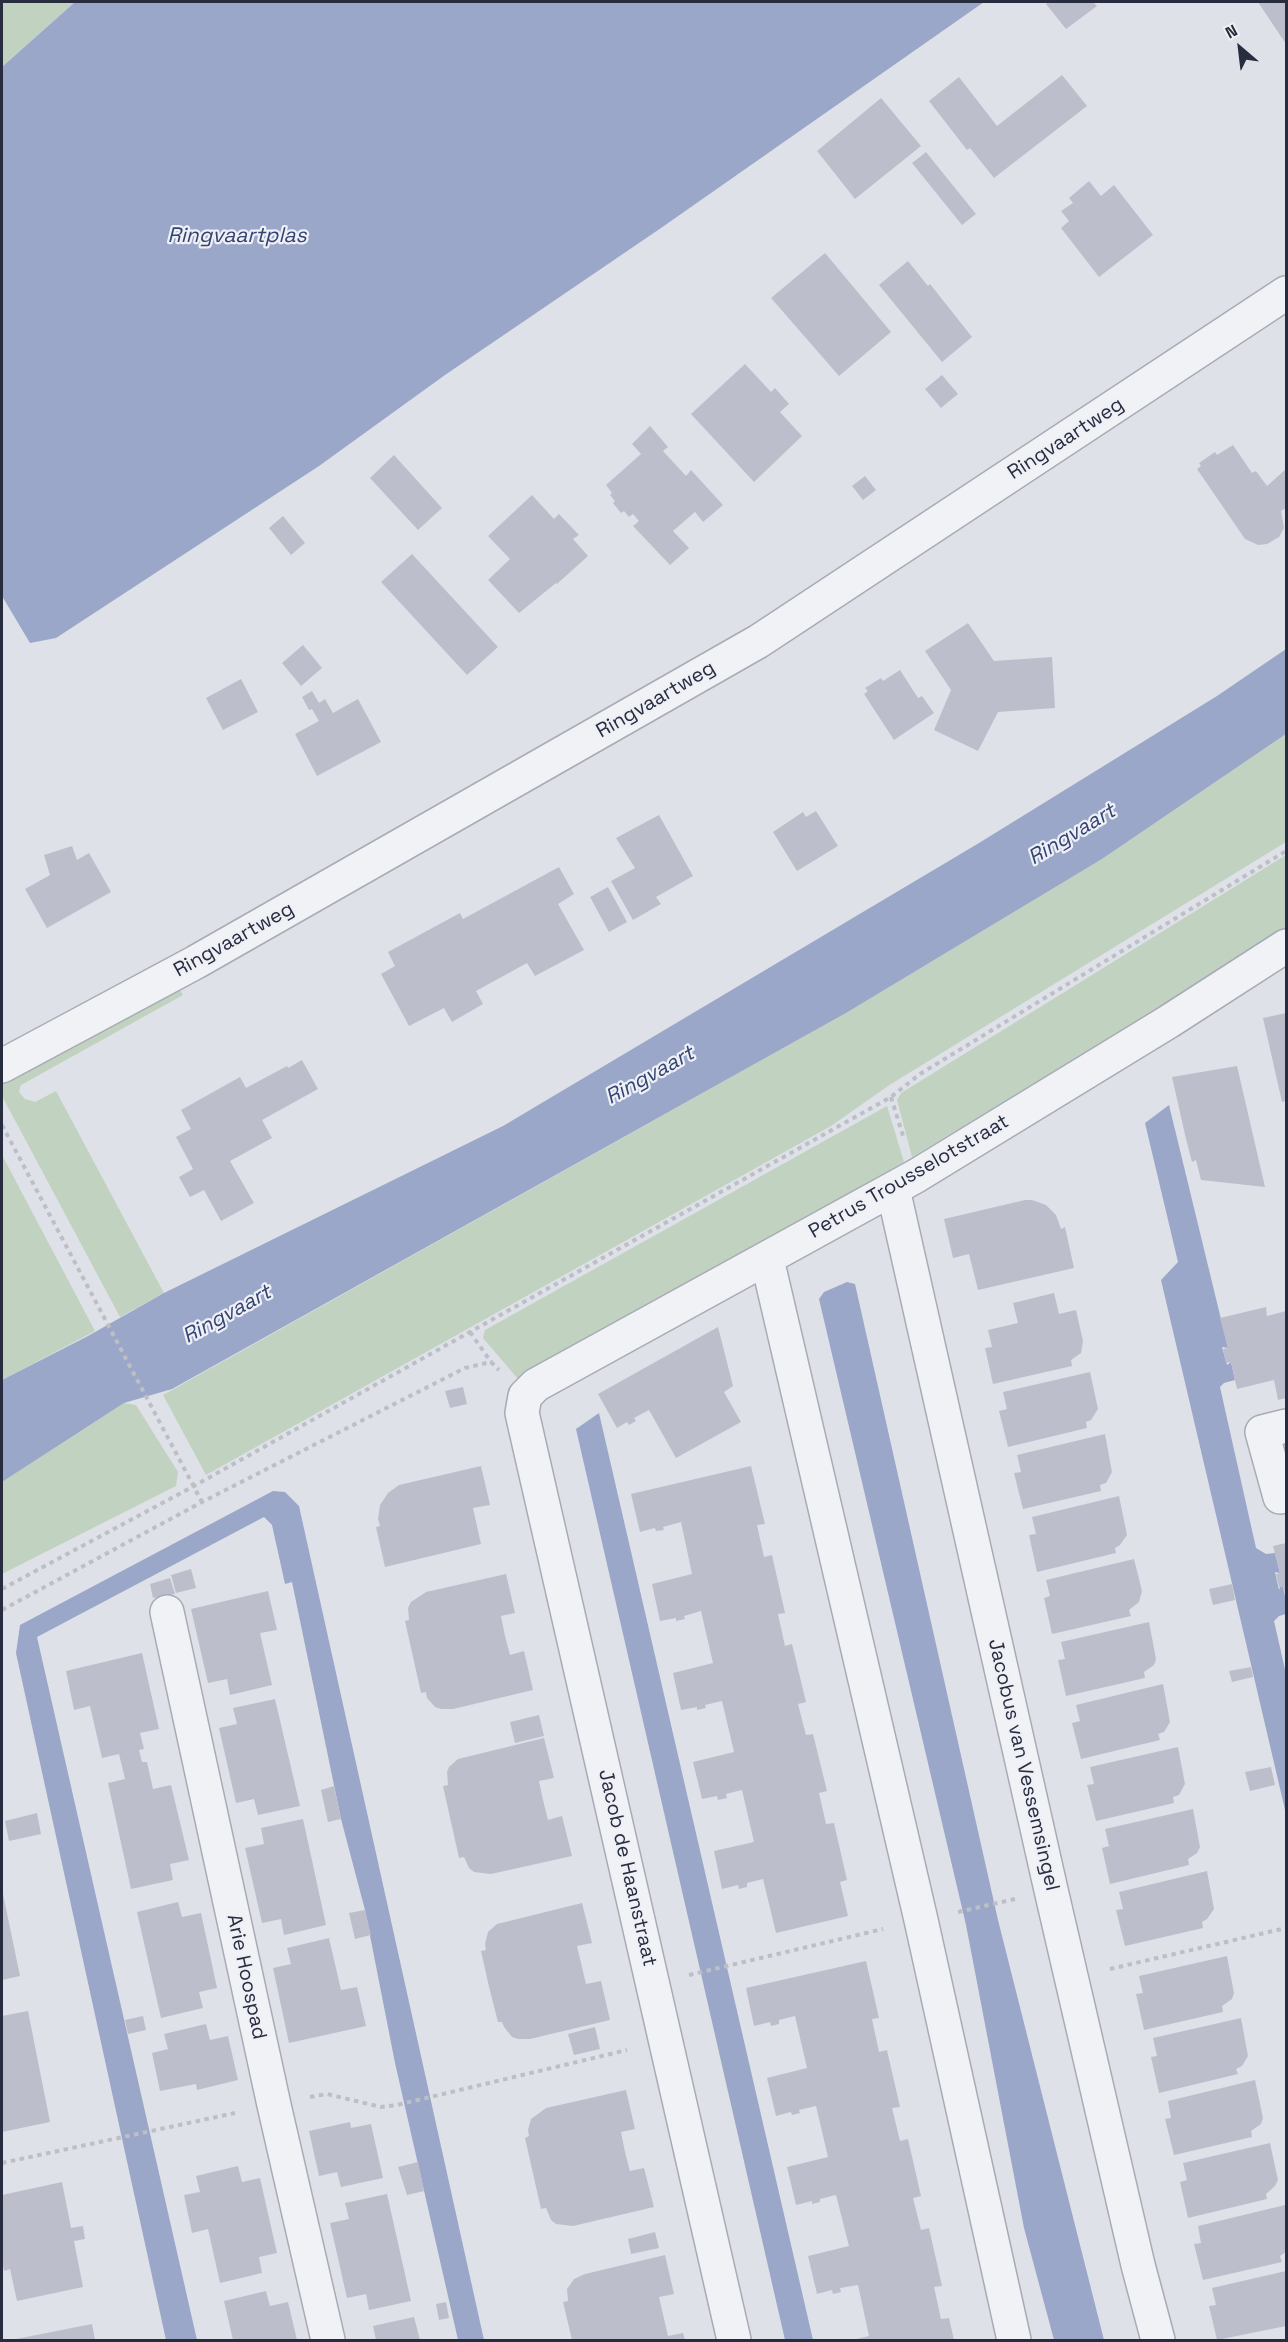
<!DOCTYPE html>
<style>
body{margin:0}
#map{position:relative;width:1288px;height:2342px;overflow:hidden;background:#dfe1e8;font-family:"Space Grotesk",sans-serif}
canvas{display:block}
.frame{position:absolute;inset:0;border:3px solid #282c3f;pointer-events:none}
.north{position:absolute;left:1210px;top:18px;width:60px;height:60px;-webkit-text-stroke:4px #eef0f6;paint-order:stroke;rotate:332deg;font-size:16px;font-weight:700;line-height:24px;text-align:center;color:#282c3f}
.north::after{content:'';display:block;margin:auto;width:21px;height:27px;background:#282c3f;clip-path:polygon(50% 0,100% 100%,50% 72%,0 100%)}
</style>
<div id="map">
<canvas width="1288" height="2342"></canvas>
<div class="frame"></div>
<div class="north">N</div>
</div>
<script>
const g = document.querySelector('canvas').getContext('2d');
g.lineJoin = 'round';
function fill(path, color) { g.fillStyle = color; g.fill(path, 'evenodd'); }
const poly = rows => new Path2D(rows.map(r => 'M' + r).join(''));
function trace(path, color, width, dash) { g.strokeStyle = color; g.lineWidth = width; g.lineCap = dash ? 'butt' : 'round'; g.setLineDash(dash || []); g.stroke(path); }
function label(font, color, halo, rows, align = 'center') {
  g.font = font + ' "Space Grotesk",sans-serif'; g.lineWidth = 4.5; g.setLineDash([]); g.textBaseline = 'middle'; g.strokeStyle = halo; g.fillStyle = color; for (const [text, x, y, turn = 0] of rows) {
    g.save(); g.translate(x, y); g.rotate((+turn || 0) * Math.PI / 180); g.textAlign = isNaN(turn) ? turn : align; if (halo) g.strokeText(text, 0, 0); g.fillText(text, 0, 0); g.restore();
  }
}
fill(poly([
 [2,2,75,2,2,67],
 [1286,734,1286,842,891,1084,831,1126,206,1475,163,1395,846,1013,1102,859],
 [1286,855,1286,927,1221,971,912,1157,897,1100,901,1093],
 [177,986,183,995,21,1085,19,1092,25,1099,35,1102,56,1091,164,1293,120,1317,2,1096,2,1084],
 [887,1106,904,1162,518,1379,483,1338,485,1330],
 [2,1155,95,1331,2,1380],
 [124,1403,136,1405,178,1472,176,1486,2,1574,2,1482]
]), '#c1d2c0');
fill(poly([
 [75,2,984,2,661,228,445,375,319,466,56,638,30,643,2,596,2,67],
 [1286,649,1286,734,1102,859,846,1013,172,1389,124,1403,2,1482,2,1380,88,1336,164,1293,503,1126,979,843,1217,696],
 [1169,1105,1228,1348,1222,1347,1227,1365,1231,1362,1235,1380,1224,1383,1220,1387,1256,1548,1266,1554,1275,1553,1280,1573,1275,1572,1279,1590,1280,1587,1283,1587,1286,1600,1286,1614,1279,1616,1274,1621,1286,1674,1286,1814,1161,1280,1178,1262,1145,1123],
 [847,1282,855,1284,998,1920,1104,2340,1054,2340,1024,2228,966,1925,819,1299,824,1292],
 [599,1413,813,2340,785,2340,576,1429],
 [273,1491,285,1492,299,1506,484,2340,458,2340,395,2063,365,1910,341,1819,292,1582,285,1584,272,1525,264,1517,37,1637,197,2340,166,2340,16,1653,20,1625]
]), '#9aa7c8');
fill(poly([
 [1049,2,1093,2,1097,6,1066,29,1046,4],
 [1258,2,1286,2,1286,44],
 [1062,75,1087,106,994,178,970,148,967,150,929,101,959,77,997,126],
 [881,98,921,146,855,199,817,151],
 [926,152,976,214,962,225,912,163],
 [1089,181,1101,196,1114,185,1153,235,1099,277,1061,228,1069,221,1061,211,1073,203,1069,198],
 [825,253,891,332,839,376,771,298],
 [908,261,928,286,930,284,972,337,942,362,879,285],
 [745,364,771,392,775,388,789,404,780,412,802,436,754,482,691,414],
 [942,375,958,394,941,408,925,389],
 [650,426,668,447,663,451,686,476,691,470,723,505,703,522,695,512,673,531,689,548,670,565,633,526,639,521,633,514,629,517,624,511,621,513,613,503,615,501,610,495,612,493,606,485,641,454,632,444],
 [1233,445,1252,473,1256,471,1267,486,1286,469,1286,508,1281,511,1284,528,1279,537,1267,544,1258,545,1245,539,1197,469,1201,466,1199,463,1215,452,1217,455],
 [394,455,442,508,418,530,370,478],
 [865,476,876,490,863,500,852,486],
 [532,495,554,519,559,514,579,535,573,539,588,556,557,584,556,583,519,613,488,580,510,559,488,536],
 [283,516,305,543,291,555,269,528],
 [412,554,498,647,467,675,381,582],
 [968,623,994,661,1052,657,1055,708,998,712,978,751,934,730,951,690,925,651],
 [303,645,322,668,301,686,282,663],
 [900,670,918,698,922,696,934,713,894,740,864,694,868,691,865,688,881,678,883,681],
 [241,679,258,712,223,730,206,698],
 [312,691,319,703,325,699,333,713,358,699,381,742,317,776,295,734,319,721,312,709,309,710,302,697],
 [816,811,838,846,797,871,773,832,803,812,806,817],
 [659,815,693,876,656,897,661,904,633,920,611,881,635,868,616,838],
 [72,846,77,860,89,853,111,892,47,928,25,889,50,875,44,855],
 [559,867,574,894,558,904,584,950,535,976,527,963,476,991,483,1004,452,1022,444,1008,409,1026,381,974,395,966,388,952,460,913,463,919],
 [608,887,627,922,609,932,590,897],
 [1286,1013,1286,1101,1282,1102,1263,1018],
 [302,1060,318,1089,262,1120,272,1138,230,1161,254,1203,221,1221,204,1190,190,1197,179,1177,193,1169,176,1137,191,1129,181,1110,240,1077,246,1088,287,1066,288,1068],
 [1237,1066,1265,1187,1201,1180,1196,1160,1192,1162,1186,1139,1172,1077],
 [1025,1200,1032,1200,1046,1205,1056,1215,1061,1229,1065,1227,1074,1268,978,1290,969,1254,953,1258,944,1219],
 [1054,1293,1059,1314,1076,1310,1083,1341,1081,1353,1071,1360,1072,1366,993,1384,985,1348,992,1347,988,1330,1018,1323,1013,1303],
 [1266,1307,1267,1316,1286,1311,1286,1398,1278,1400,1274,1380,1237,1389,1231,1362,1226,1363,1223,1349,1228,1348,1220,1318],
 [718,1327,733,1386,724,1392,741,1422,676,1458,649,1410,634,1418,636,1421,629,1425,627,1422,617,1428,598,1394],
 [1090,1372,1098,1409,1091,1420,1086,1422,1087,1428,1008,1447,999,1411,1007,1409,1003,1392],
 [463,1387,467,1404,450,1408,445,1391],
 [1105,1434,1112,1472,1106,1483,1100,1485,1101,1491,1023,1509,1014,1473,1021,1472,1017,1455],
 [481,1466,490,1505,473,1508,481,1544,385,1567,376,1527,380,1526,378,1519,380,1505,388,1493,399,1485],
 [751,1466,765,1524,757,1525,764,1557,772,1555,785,1613,778,1614,785,1646,792,1644,806,1702,798,1704,806,1735,813,1734,827,1791,819,1793,826,1824,834,1823,847,1880,840,1882,848,1916,776,1933,763,1879,747,1883,747,1887,739,1889,738,1885,722,1889,714,1851,754,1842,742,1790,726,1794,727,1798,718,1800,717,1796,702,1799,693,1762,734,1752,722,1701,705,1705,706,1708,697,1710,697,1707,681,1710,673,1673,713,1663,701,1611,684,1616,685,1619,676,1621,676,1618,660,1621,652,1584,692,1574,681,1522,663,1527,664,1530,656,1531,655,1528,640,1532,631,1494],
 [1119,1496,1127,1535,1120,1545,1115,1548,1116,1553,1037,1572,1029,1535,1036,1534,1032,1517],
 [1286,1543,1286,1596,1283,1587,1279,1587,1276,1574,1280,1573,1273,1546],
 [1134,1559,1142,1591,1139,1602,1129,1610,1131,1616,1052,1634,1044,1598,1050,1596,1046,1580],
 [191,1569,196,1588,176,1593,171,1575],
 [506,1574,515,1613,501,1616,505,1636,510,1655,524,1651,533,1690,453,1709,441,1709,435,1707,427,1698,426,1692,421,1693,405,1621,409,1620,408,1608,411,1602,426,1592],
 [170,1578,175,1594,153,1598,150,1584],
 [1232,1584,1235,1600,1213,1605,1209,1589],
 [268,1591,277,1630,260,1633,272,1685,230,1695,227,1679,208,1683,191,1609],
 [1149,1622,1156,1659,1154,1665,1144,1672,1145,1678,1066,1696,1058,1660,1065,1659,1061,1642],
 [142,1653,159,1729,140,1733,144,1749,139,1750,142,1762,147,1762,153,1789,171,1785,189,1860,170,1864,173,1880,131,1889,108,1783,125,1779,119,1754,102,1758,90,1706,74,1710,66,1671],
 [1251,1667,1253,1677,1232,1682,1229,1671],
 [1163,1684,1170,1722,1164,1732,1158,1734,1160,1740,1081,1759,1072,1723,1080,1721,1076,1705],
 [275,1699,300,1806,258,1815,254,1799,236,1803,219,1728,237,1724,233,1708],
 [539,1715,544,1736,515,1743,510,1722],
 [544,1738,554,1778,539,1781,543,1800,548,1820,562,1816,572,1856,491,1874,474,1872,469,1868,464,1857,459,1858,443,1786,448,1785,447,1772,449,1767,458,1759],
 [1178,1747,1185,1784,1179,1795,1173,1797,1174,1803,1096,1821,1087,1785,1094,1784,1090,1767],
 [1271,1767,1275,1785,1250,1791,1245,1772],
 [334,1786,341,1819,328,1822,321,1790],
 [1193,1809,1200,1847,1197,1853,1188,1859,1189,1865,1110,1884,1102,1848,1109,1846,1105,1829],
 [37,1813,41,1834,9,1841,5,1821],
 [303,1819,326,1925,284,1935,281,1919,262,1923,245,1848,264,1844,261,1828],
 [1207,1871,1214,1909,1207,1919,1202,1922,1203,1928,1125,1946,1116,1910,1123,1909,1119,1892],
 [2,1889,20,1976,2,1980],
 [178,1902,182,1917,201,1913,217,1988,199,1992,203,2008,161,2018,137,1912],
 [582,1903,592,1943,577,1946,586,1984,601,1981,610,2020,530,2039,518,2039,512,2037,504,2027,502,2022,498,2022,489,1987,481,1951,486,1950,485,1944,488,1932,497,1924],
 [365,1910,371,1935,355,1939,349,1913],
 [329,1938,341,1990,357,1987,366,2026,289,2043,273,1968,291,1964,287,1948],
 [1227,1956,1234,1993,1232,1999,1222,2006,1223,2012,1144,2030,1136,1994,1143,1993,1139,1976],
 [866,1961,879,2018,872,2019,879,2052,887,2050,900,2107,892,2108,900,2141,908,2139,921,2196,913,2198,921,2230,929,2228,942,2286,934,2287,941,2319,949,2318,954,2340,852,2340,869,2336,858,2285,840,2288,841,2292,833,2294,832,2290,817,2294,808,2256,849,2246,836,2195,820,2199,820,2202,812,2204,812,2201,796,2205,787,2167,828,2157,816,2106,799,2110,800,2113,792,2115,791,2112,776,2116,767,2078,807,2068,795,2016,779,2020,779,2024,771,2026,770,2022,754,2026,746,1988],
 [28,2011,50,2122,2,2132,2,2016],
 [143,2016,146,2030,128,2034,125,2020],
 [1241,2018,1248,2056,1242,2066,1236,2069,1238,2074,1159,2093,1151,2057,1157,2056,1153,2038],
 [206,2024,210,2040,228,2036,238,2080,197,2090,196,2084,160,2091,152,2053,168,2049,164,2034],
 [595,2027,600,2049,574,2055,568,2034],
 [1255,2080,1263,2118,1261,2124,1251,2131,1252,2137,1174,2155,1165,2119,1171,2118,1168,2101],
 [626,2090,635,2129,621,2132,625,2152,630,2171,644,2168,654,2207,573,2226,556,2224,551,2220,546,2208,541,2209,525,2138,529,2136,528,2130,531,2119,546,2108],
 [350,2122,351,2128,371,2124,383,2178,341,2187,337,2172,319,2176,309,2131],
 [1270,2143,1278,2180,1275,2186,1266,2194,1267,2199,1188,2218,1180,2182,1187,2180,1183,2163],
 [418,2162,424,2191,407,2195,398,2167],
 [238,2166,242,2182,260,2178,277,2253,259,2257,262,2273,220,2283,208,2229,192,2233,184,2195,200,2192,196,2176],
 [62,2182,71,2228,83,2226,85,2239,74,2241,83,2287,17,2301,10,2269,4,2271,2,2260,2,2195],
 [387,2194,411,2301,369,2310,366,2294,347,2298,330,2223,349,2219,345,2203],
 [1285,2205,1286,2252,1280,2256,1282,2262,1203,2280,1194,2244,1201,2243,1198,2226],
 [655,2232,659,2248,631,2254,628,2239],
 [665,2255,674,2294,659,2297,668,2336,683,2333,685,2340,572,2340,563,2302,568,2301,567,2289,574,2279,585,2274],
 [1286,2271,1286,2326,1217,2340,1209,2306,1216,2305,1212,2288],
 [266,2291,270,2306,288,2302,297,2340,233,2340,224,2301],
 [446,2302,449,2318,439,2320,436,2304],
 [414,2317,420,2340,376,2340,373,2326],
 [92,2324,95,2340,16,2340,16,2339]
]), '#bcbfcb');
const minor = poly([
 [2,1066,196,962,759,641,1286,293],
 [893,1189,1051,1890,1138,2265,1158,2340],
 [767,1259,921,1920,1014,2340],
 [1286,1426,1262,1432,1280,1497,1286,1496],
 [167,1612,274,2105,328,2340],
 [734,2340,522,1413,525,1396,536,1385,916,1176,1168,1022,1286,946]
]);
trace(minor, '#a8abb5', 36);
trace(poly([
 [891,1097,904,1139],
 [2,1125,202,1502],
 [470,1332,491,1362],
 [2,1589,194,1486,891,1097,920,1074,1286,851],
 [2,1610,202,1502,465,1368,491,1362,499,1370],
 [958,1912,1015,1899],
 [1110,1969,1286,1928],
 [689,1975,883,1929],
 [310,2097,327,2094,381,2107,397,2105,627,2050],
 [2,2163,235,2113]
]), '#bdbfc6', 4, [4.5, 4.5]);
trace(minor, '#f1f2f6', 33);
label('20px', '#282c3f', '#eef0f6', [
 ["Ringvaartweg",1066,439,-33],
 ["Ringvaartweg",656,700,-30],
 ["Ringvaartweg",234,940,-29],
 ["Petrus Trousselotstraat",909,1177,-30],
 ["Jacobus van Vessemsingel",1023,1765,77],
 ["Jacob de Haanstraat",627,1868,77],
 ["Arie Hoospad",246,1977,78]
]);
label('italic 21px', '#334372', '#eef0f6', [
 ["Ringvaartplas",237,236],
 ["Ringvaart",1072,835,-31],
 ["Ringvaart",650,1076,-29],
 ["Ringvaart",227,1315,-29]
]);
</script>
